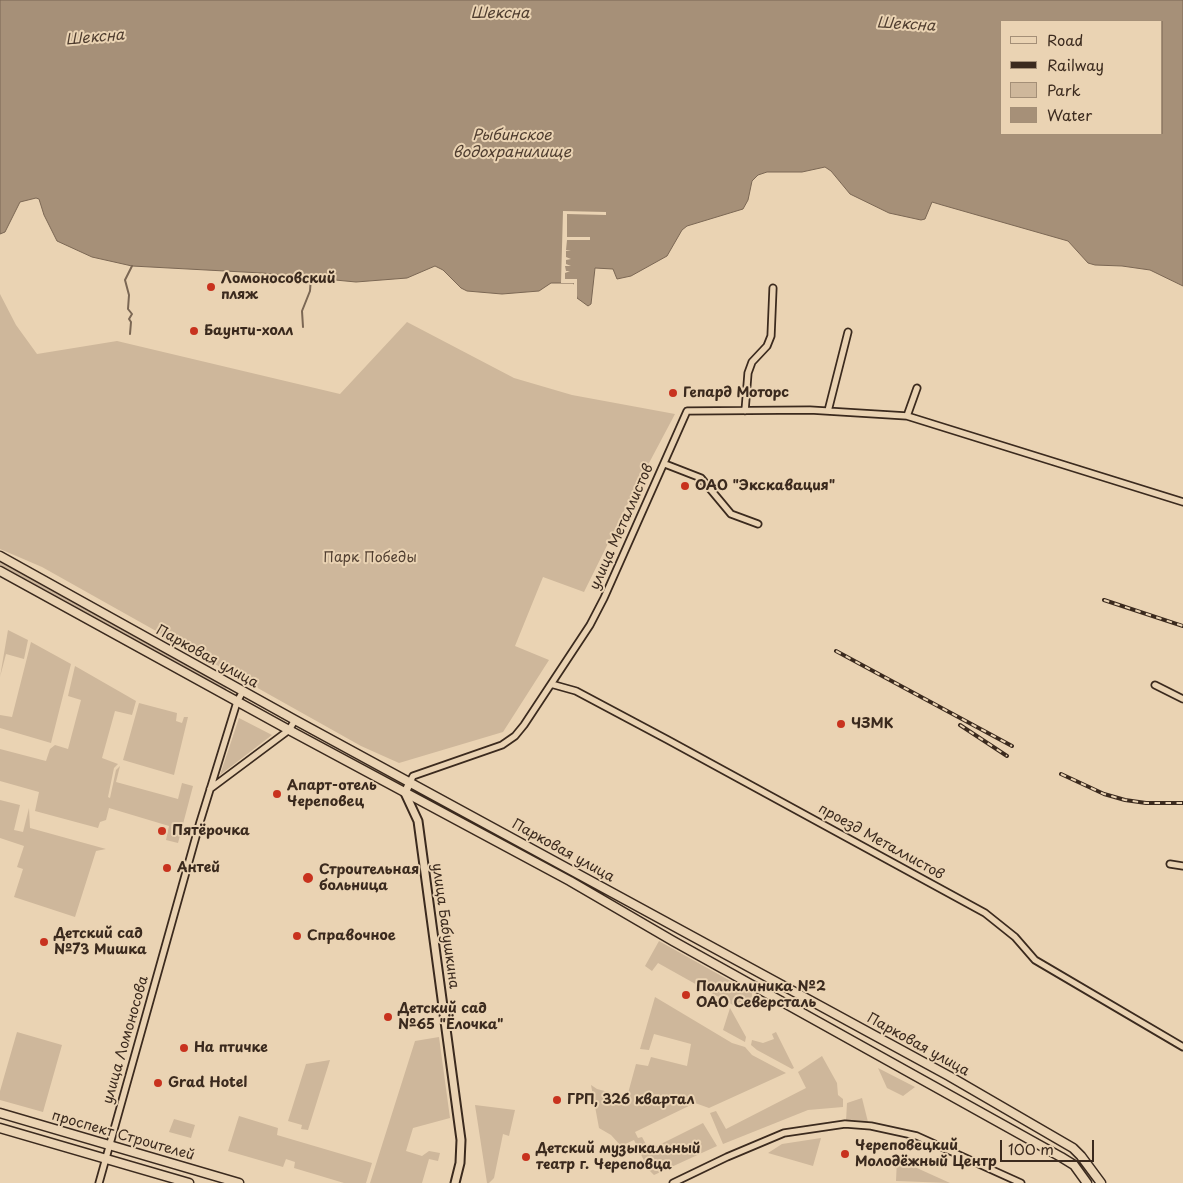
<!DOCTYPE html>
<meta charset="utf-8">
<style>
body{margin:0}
#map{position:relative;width:1183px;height:1183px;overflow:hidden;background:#ead3b3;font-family:"Playpen Sans",sans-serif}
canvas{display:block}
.legend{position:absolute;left:1000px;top:20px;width:162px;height:115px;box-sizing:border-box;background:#ead3b3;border:1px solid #a48f77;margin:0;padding:6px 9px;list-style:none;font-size:15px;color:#3b2a1e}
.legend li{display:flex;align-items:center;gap:10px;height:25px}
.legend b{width:25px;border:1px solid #a48f77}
.scale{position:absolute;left:1000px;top:1140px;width:94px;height:22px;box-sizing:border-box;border:2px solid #3b2a1e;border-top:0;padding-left:6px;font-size:15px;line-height:18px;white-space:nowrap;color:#3b2a1e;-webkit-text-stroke:4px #ead3b3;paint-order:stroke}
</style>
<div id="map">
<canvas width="1183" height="1183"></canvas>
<ul class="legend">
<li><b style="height:6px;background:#ead3b3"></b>Road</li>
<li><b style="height:6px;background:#3b2a1e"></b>Railway</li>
<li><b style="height:14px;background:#ceb79b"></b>Park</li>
<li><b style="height:14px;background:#a69078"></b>Water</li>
</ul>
<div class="scale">100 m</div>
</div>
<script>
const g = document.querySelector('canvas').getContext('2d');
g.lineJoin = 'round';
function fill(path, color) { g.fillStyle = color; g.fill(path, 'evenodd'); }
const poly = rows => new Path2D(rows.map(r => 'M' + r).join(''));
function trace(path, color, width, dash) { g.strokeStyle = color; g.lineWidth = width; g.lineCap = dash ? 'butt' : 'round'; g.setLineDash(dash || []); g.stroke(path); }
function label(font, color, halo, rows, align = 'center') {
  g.font = font + ' "Playpen Sans",sans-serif'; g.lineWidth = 4; g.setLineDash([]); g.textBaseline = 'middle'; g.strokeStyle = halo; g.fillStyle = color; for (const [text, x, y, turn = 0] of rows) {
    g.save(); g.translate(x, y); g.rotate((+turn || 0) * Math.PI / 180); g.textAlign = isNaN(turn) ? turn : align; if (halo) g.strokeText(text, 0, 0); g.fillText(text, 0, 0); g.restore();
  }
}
fill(poly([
 [0,294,16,325,37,354,117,341,340,394,407,322,514,378,572,395,675,414,631,497,584,592,543,577,515,646,549,660,503,732,399,763,361,746,42,567,0,549],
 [0,561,227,687,225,691,0,565],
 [8,630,28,640,24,659,6,654,0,677],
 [31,642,71,664,51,743,0,728,0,715,12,717],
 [75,666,136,701,132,715,115,711,102,758,118,764,114,768,108,797,110,798,116,770,120,766,116,782,178,799,182,783,193,786,178,843,166,840,169,826,109,808,106,820,100,822,98,828,35,811,39,792,0,781,0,749,46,761,50,749,55,745,68,749,81,700,68,696],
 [139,703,177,713,176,721,182,723,184,717,188,717,174,775,123,760],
 [239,718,272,735,220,775],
 [0,800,20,805,14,830,23,832,29,808,30,828,106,849,96,851,75,917,14,897,23,869,17,867,24,846,0,838],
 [659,941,752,993,752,997,733,1005,658,963,652,971,645,966],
 [655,997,732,1043,745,1047,752,1055,786,1073,709,1108,695,1103,635,1132,638,1138,642,1137,649,1150,703,1123,717,1146,654,1175,648,1169,634,1140,621,1146,611,1135,599,1128,591,1085,597,1089,627,1097,636,1064,648,1066,651,1057,687,1066,691,1044,654,1034,649,1050,640,1049],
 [730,1008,746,1037,745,1042,723,1030],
 [17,1032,62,1045,43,1112,0,1100,0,1091],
 [776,1032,794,1068,792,1069,757,1050,751,1045,752,1040,763,1043,774,1039,772,1034],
 [439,1037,450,1118,413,1128,406,1151,422,1156,429,1151,440,1153,438,1161,429,1159,422,1183,370,1183,415,1041],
 [822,1056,837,1083,838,1095,843,1099,843,1107,808,1110,723,1144,710,1113,716,1111,726,1129,806,1088,798,1072],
 [330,1060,308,1130,301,1129,302,1125,288,1121,306,1064],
 [878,1068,915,1087,903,1096,887,1088],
 [862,1098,868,1122,846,1121,847,1103],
 [475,1105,515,1110,509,1136,503,1134,494,1178,489,1183,487,1183],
 [239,1116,278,1128,277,1135,372,1163,366,1183,344,1183,294,1168,295,1162,286,1159,283,1167,228,1151],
 [174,1119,195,1125,191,1138,169,1132],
 [821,1138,813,1166,768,1153,782,1144],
 [897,1159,950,1183,896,1181]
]), '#ceb79b');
const water = poly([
 [0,0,1183,0,1183,286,1150,270,1122,266,1095,265,1088,263,1068,241,942,205,932,202,925,219,921,220,889,213,850,194,831,171,825,167,802,172,767,172,758,175,752,181,748,200,743,209,687,226,682,230,667,256,631,276,617,279,613,269,595,268,591,304,588,306,577,298,574,283,551,283,539,291,502,294,467,291,461,288,443,270,435,266,407,278,356,282,262,273,132,266,92,257,57,241,44,215,39,199,36,198,20,202,5,232,0,234,0,0],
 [1002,21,1162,21,1162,134,1002,134,1002,21]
]);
fill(water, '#a69078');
trace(water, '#7b6754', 1);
fill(poly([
 [563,211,606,212,606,215,567,214,567,237,590,237,590,240,567,240,566,250,571,251,566,251,566,257,571,259,566,260,566,264,571,266,565,266,566,271,570,271,565,273,565,279,577,279,577,300,574,297,574,283,561,283]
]), '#ead3b3');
trace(poly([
 [303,327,302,311,310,291,311,277],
 [130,334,131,322,129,319,132,314,128,309,129,295,125,280,132,266]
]), '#7b6754', 2);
const minor = poly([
 [745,411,748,373,752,362,767,346,771,336,773,288],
 [828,411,848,332],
 [907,416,917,388],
 [665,464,701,478,731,514,758,524],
 [551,684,576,691,668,740,985,913,1015,937,1035,960,1183,1047],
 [1155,685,1183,699],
 [410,782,413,776,502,745,515,736,524,725,590,625,604,598,687,411,810,410,907,416,1183,502],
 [210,789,289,730,295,720],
 [1170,864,1183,866],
 [99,1183,200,822,237,702,243,691],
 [673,1183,727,1157,784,1133,845,1124,871,1126,917,1136,1021,1183]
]);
const tertiary = poly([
 [410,782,405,793,418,821,461,1140,460,1163,455,1183]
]);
const secondary = poly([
 [0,556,295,720,949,1076,1073,1148,1081,1156,1101,1183],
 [0,571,289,730,570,881,673,941,1061,1157,1074,1165,1087,1183],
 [0,1113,239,1183],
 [0,1128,189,1183]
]);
trace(minor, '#3b2a1e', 9);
trace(tertiary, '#3b2a1e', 11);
trace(secondary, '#3b2a1e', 11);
trace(minor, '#ead3b3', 5.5);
trace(tertiary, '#ead3b3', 7);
trace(secondary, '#ead3b3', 8);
const rail = poly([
 [1104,600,1183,626],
 [836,651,1012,746],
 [960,725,1007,756],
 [1061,774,1104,794,1125,800,1146,803,1183,803]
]);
trace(rail, '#3b2a1e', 4);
trace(rail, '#ead3b3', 2, [5.5]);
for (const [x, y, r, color] of [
 [211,287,5,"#c8321e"],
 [194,331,5,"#c8321e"],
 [673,393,5,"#c8321e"],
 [685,486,5,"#c8321e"],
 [841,724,5,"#c8321e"],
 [277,794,5,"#c8321e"],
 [162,831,5,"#c8321e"],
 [167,868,5,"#c8321e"],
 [308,878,6,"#c8321e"],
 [297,936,5,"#c8321e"],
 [44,942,5,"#c8321e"],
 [686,995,5,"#c8321e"],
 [388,1017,5,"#c8321e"],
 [184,1048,5,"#c8321e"],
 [158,1083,5,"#c8321e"],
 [557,1100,5,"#c8321e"],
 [845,1154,5,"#c8321e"],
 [526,1157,5,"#c8321e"]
]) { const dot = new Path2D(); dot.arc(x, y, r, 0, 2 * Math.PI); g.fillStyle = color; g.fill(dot); trace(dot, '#ead3b3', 2); }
label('bold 14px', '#3b2a1e', '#ead3b3', [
 ["Ломоносовский",221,279],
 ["пляж",221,295],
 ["Баунти-холл",204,331],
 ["Гепард Моторс",683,393],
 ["ОАО \"Экскавация\"",695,486],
 ["ЧЗМК",851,724],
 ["Апарт-отель",287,786],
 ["Череповец",287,802],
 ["Пятёрочка",172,831],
 ["Антей",177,868],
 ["Строительная",319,870],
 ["больница",319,886],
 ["Детский сад",54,934],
 ["№73 Мишка",54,950],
 ["Справочное",307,936],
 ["Поликлиника №2",696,987],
 ["ОАО Северсталь",696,1003],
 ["Детский сад",398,1009],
 ["№65 \"Ёлочка\"",398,1025],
 ["На птичке",194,1048],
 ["Grad Hotel",168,1083],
 ["ГРП, 326 квартал",567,1100],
 ["Череповецкий",855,1146],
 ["Молодёжный Центр",855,1162],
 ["Детский музыкальный",536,1149],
 ["театр г. Череповца",536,1165]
], 'left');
label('14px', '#3b2a1e', '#ead3b3', [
 ["улица Металлистов",622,527,-66],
 ["Парковая улица",207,657,29],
 ["проезд Металлистов",881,842,29],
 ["Парковая улица",563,851,29],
 ["улица Бабушкина",445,926,82],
 ["улица Ломоносова",126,1040,-74],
 ["Парковая улица",918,1045,29],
 ["проспект Строителей",123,1136,16]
]);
label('14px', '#513f31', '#ead3b3', [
 ["Парк Победы",370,558]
]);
label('italic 15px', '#503e30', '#ead3b3', [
 ["Шексна",500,14],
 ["Шексна",906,25,3],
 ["Шексна",95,38,-5],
 ["Рыбинское",512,136],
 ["водохранилище",512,153]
]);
</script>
